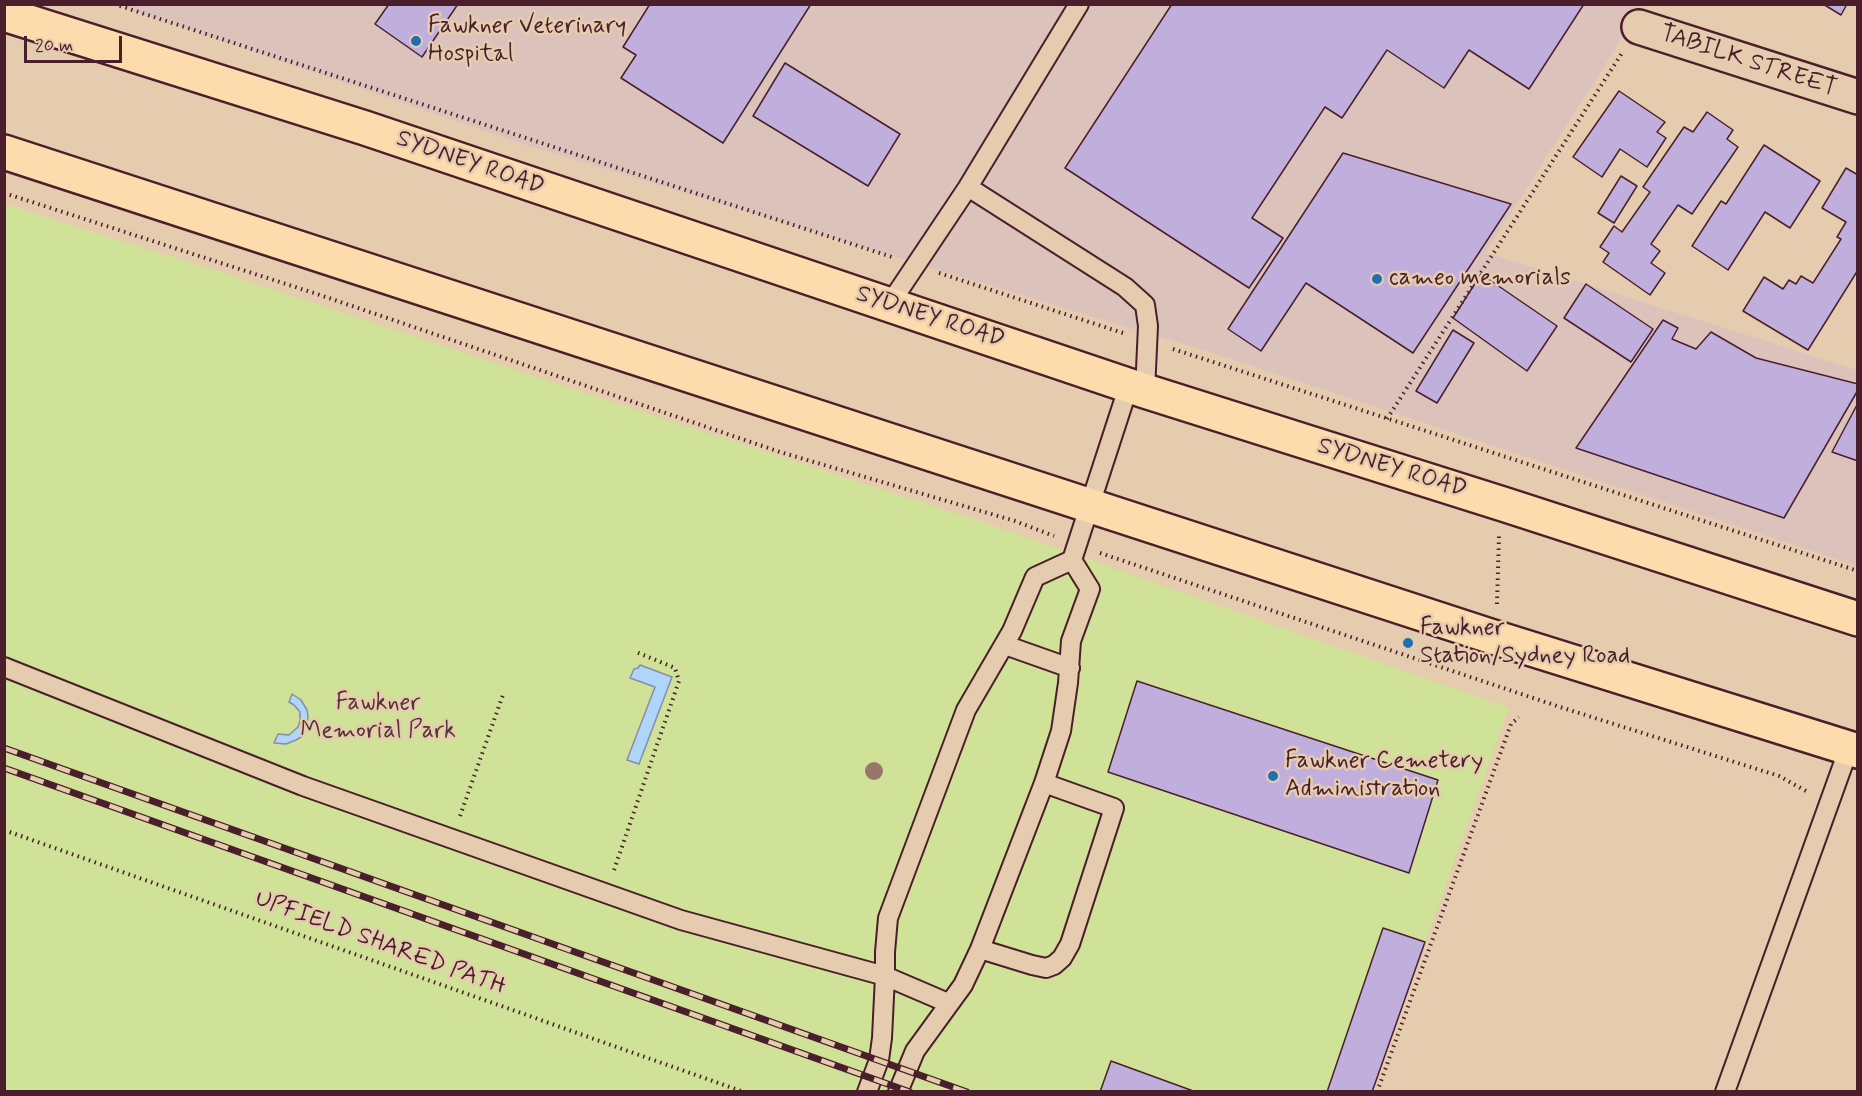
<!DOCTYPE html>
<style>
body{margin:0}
#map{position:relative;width:1862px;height:1096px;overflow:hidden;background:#e6ccae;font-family:Mynerve,sans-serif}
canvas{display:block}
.frame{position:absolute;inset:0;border:6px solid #4a1f2b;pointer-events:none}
.scale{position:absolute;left:24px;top:36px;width:98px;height:27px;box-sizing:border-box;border:3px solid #4a1f2b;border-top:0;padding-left:8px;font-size:18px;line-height:21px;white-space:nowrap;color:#4a1f2b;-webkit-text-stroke:4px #e6ccae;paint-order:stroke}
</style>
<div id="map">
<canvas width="1862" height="1096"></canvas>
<div class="frame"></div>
<div class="scale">20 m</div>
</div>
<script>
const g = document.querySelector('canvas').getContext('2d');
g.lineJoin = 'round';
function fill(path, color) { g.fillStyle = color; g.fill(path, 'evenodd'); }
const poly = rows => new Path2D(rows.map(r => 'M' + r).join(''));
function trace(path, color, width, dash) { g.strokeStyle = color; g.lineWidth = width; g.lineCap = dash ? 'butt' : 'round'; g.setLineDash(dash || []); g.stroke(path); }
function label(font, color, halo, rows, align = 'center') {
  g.font = font + ' Mynerve,sans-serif'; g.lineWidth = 5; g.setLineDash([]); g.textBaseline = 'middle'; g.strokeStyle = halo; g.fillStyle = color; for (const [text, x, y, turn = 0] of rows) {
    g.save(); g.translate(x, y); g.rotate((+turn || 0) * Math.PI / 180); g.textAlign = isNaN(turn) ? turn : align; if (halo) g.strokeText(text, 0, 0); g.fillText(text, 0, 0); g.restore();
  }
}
fill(poly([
 [116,5,1643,5,1485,254,1494,255,1857,370,1857,566,1216,354,526,145]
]), '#dbc3bc');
fill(poly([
 [4,204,192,263,615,403,977,520,1509,708,1372,1091,5,1091]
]), '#cfe297');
const water = poly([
 [640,665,672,677,639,764,627,760,655,687,630,678,634,669,638,668,640,665],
 [292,694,301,700,307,710,308,716,307,727,301,737,296,740,286,744,274,743,278,734,289,735,298,727,300,721,300,712,294,705,289,702,292,694]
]);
fill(water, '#afd5f9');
trace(water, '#878ca7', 1.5);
const building = poly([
 [389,4,458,4,422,57,375,24,389,4],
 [650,4,811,4,723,143,621,78,636,55,623,47,650,4],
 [1172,4,1584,4,1529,89,1469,50,1444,88,1387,50,1342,118,1325,107,1252,218,1283,238,1249,288,1065,168,1172,4],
 [1823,4,1847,4,1841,15,1823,4],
 [785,63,900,134,868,186,753,116,785,63],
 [1619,91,1665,122,1657,132,1666,138,1647,167,1620,149,1602,177,1573,157,1619,91],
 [1707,112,1733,130,1727,139,1738,147,1692,214,1678,205,1651,244,1660,251,1651,263,1665,273,1650,295,1603,262,1609,253,1600,247,1614,226,1622,232,1650,192,1643,187,1684,127,1693,132,1707,112],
 [1764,145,1820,181,1790,228,1765,212,1728,270,1692,246,1721,201,1726,204,1764,145],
 [1343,153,1511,204,1413,353,1306,283,1261,351,1228,329,1343,153],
 [1846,168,1858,175,1858,270,1808,350,1743,311,1764,277,1783,289,1789,280,1796,284,1801,276,1813,283,1841,239,1837,237,1846,222,1822,208,1846,168],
 [1621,176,1637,186,1614,223,1598,213,1621,176],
 [1481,274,1557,326,1527,371,1453,318,1481,274],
 [1586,284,1653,329,1631,362,1564,318,1586,284],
 [1663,320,1678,328,1672,339,1696,349,1711,332,1756,358,1858,384,1858,390,1784,518,1576,448,1663,320],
 [1453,330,1474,343,1437,403,1416,391,1453,330],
 [1858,403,1858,461,1832,452,1858,403],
 [1137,681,1438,780,1409,873,1108,772,1137,681],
 [1383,928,1425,942,1372,1092,1327,1092,1383,928],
 [1111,1061,1196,1092,1100,1092,1111,1061]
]);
fill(building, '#c0aedd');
trace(building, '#4a1f2b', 1.5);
const service = poly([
 [968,187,1125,287,1145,305,1148,326,1145,391],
 [889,305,968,187,1079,4],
 [1005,645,1070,668],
 [4,667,303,786,681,920,885,976,948,1003],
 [980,949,1032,965,1046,968,1054,965,1062,958,1070,944,1114,808,1044,783],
 [867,1092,879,1060,882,1038,885,976,885,952,888,918,966,710,1012,631,1035,577,1072,560,1129,385],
 [898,1092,915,1051,963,985,980,949,1044,783,1061,731,1068,683,1071,641,1090,589,1072,560],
 [1725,1092,1849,748]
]);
const minor = poly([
 [1639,27,1858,97]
]);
const trunk = poly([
 [4,14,365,128,1145,391,1506,505,1858,619],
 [4,152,1490,636,1858,751]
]);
trace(service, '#4a1f2b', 22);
trace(minor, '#4a1f2b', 38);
trace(trunk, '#4a1f2b', 38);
trace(poly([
 [114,4,892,257],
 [4,193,317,294,780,452,1015,521,1054,536],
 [939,273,1123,333],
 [1173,349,1858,571],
 [1387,419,1622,53],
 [1100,553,1560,707,1779,776,1806,791],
 [1497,604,1499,536],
 [460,816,504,692],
 [4,830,744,1092],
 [614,870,679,681,675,668,636,652],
 [1377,1092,1511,724,1519,717]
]), '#4a1f2b', 4, [1.5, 4.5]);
trace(service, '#e6ccae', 18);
trace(minor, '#e6ccae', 33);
trace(trunk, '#fcdcac', 33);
const rail = poly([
 [4,748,967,1092],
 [4,768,910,1092]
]);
trace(rail, '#4a1f2b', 7);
trace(rail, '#e6ccae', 4.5, [14]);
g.fillStyle = '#97776c';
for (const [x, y] of [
 [874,771]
]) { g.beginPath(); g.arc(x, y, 9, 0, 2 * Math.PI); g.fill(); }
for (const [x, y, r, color] of [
 [416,41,6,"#1f6fb2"],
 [1377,279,6,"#1f6fb2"],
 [1408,643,6,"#1f6fb2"],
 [1273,776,6,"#1f6fb2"]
]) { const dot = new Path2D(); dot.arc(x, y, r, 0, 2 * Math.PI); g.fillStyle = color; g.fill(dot); trace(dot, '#e6ccae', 2); }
label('24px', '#4a1f2b', '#e6ccae', [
 ["Fawkner Veterinary",428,27],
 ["Hospital",428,55],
 ["cameo memorials",1389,279],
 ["Fawkner",1420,629],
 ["Station/Sydney Road",1420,657],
 ["Fawkner Cemetery",1285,762],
 ["Administration",1285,790]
], 'left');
label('24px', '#4a1f2b', '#e6ccae', [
 ["TABILK STREET",1748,62,18],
 ["SYDNEY ROAD",470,164,19],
 ["SYDNEY ROAD",930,318,18],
 ["SYDNEY ROAD",1392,469,17],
 ["UPFIELD SHARED PATH",380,944,20]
]);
label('24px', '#573236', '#e6ccae', [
 ["Fawkner",378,704],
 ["Memorial Park",378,732]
]);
</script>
